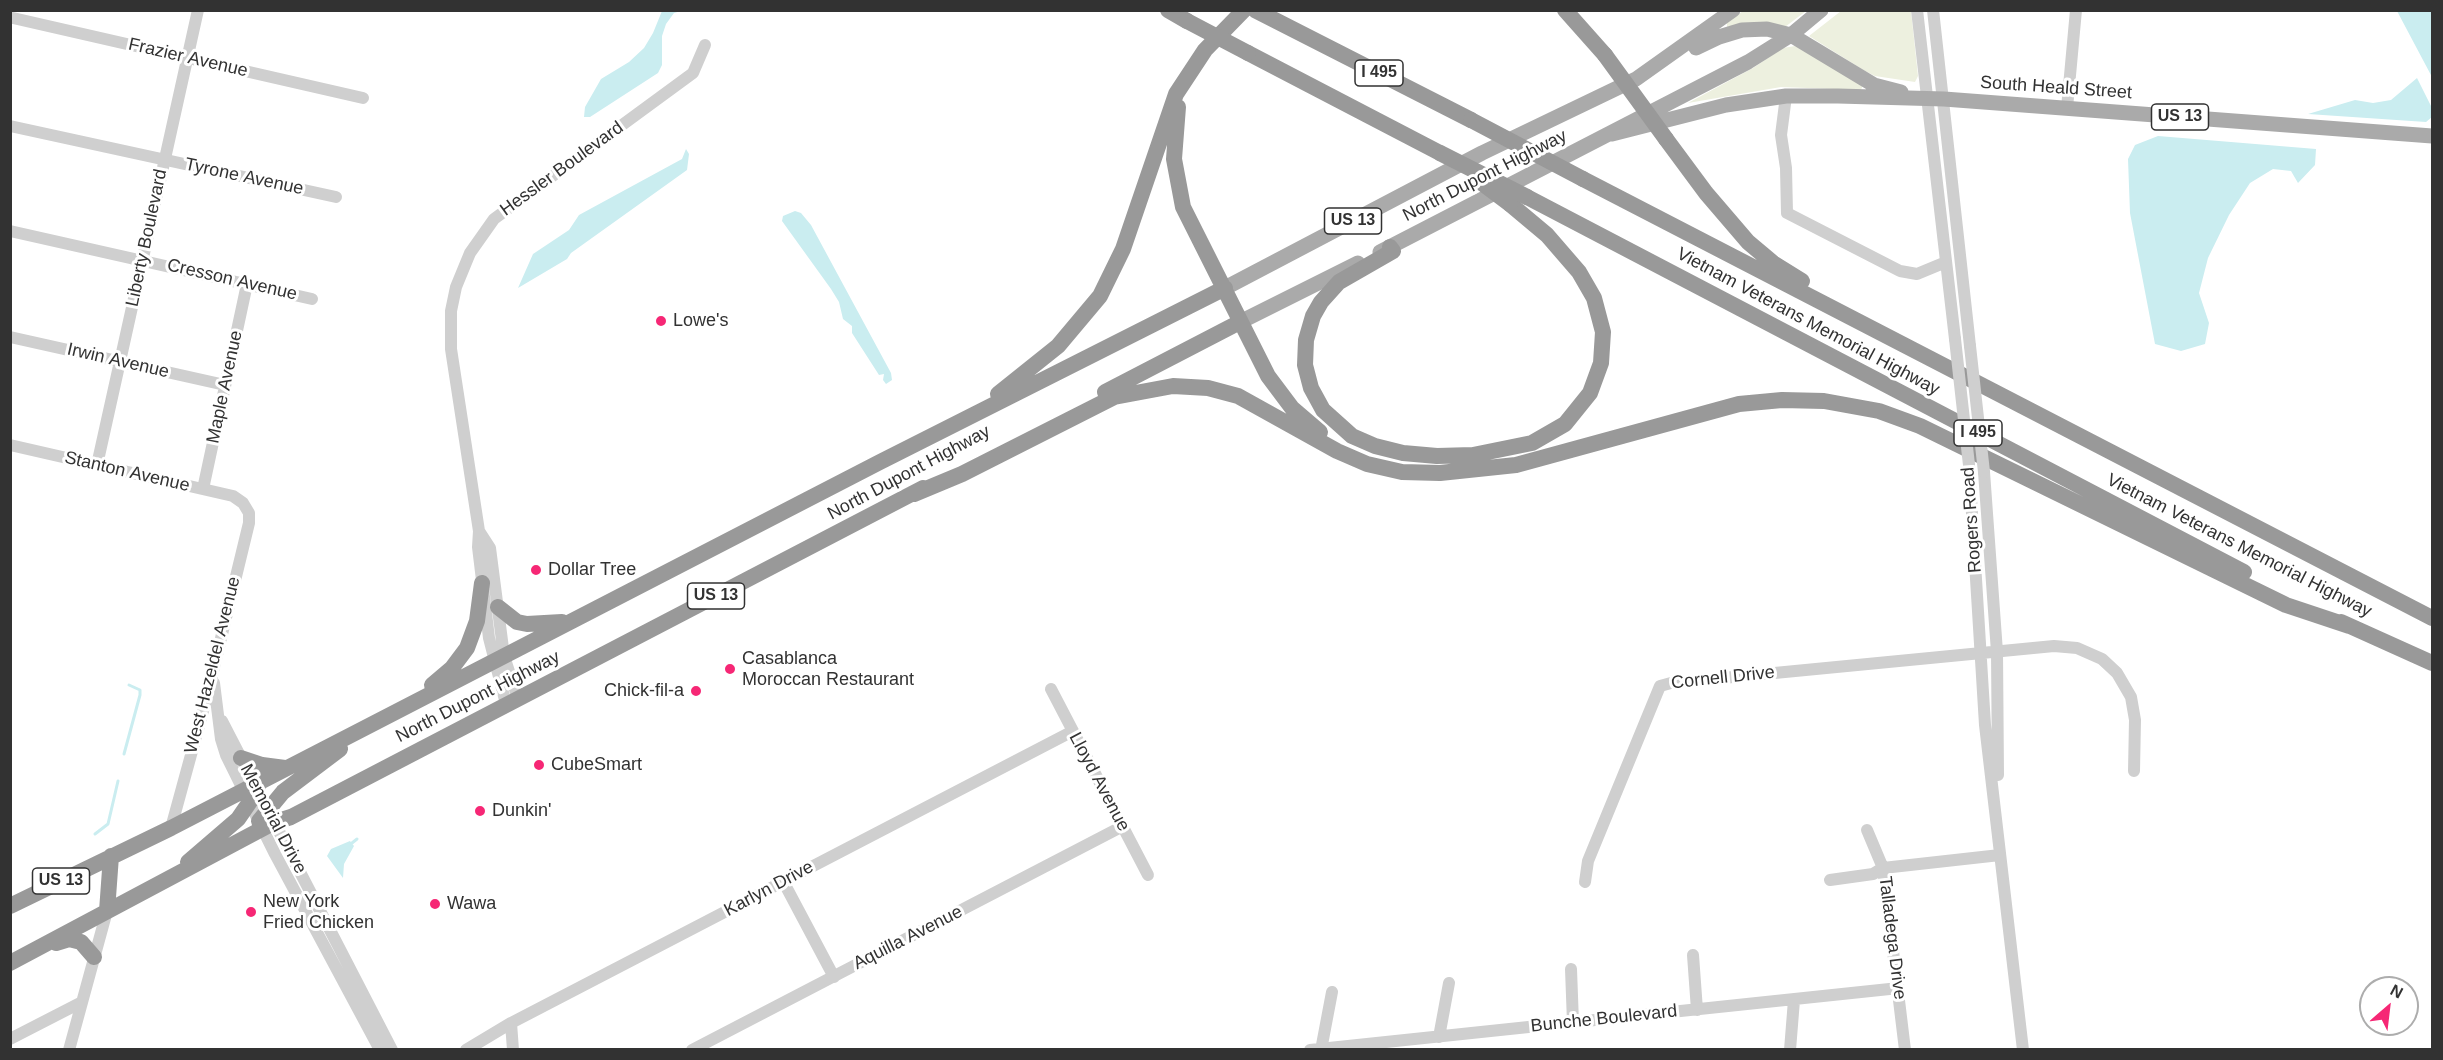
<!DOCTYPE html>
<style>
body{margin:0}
#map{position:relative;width:2443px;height:1060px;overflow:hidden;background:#fff;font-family:Arial,sans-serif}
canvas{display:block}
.frame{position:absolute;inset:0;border:12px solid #323232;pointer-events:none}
.north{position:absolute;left:2359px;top:976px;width:60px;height:60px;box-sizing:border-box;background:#fff;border:2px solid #adadad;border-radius:50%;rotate:28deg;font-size:16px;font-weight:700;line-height:24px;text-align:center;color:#323232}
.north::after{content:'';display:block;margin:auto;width:21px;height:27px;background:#f62775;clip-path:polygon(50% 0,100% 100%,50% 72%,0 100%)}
</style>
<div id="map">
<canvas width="2443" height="1060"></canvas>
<div class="frame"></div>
<div class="north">N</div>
</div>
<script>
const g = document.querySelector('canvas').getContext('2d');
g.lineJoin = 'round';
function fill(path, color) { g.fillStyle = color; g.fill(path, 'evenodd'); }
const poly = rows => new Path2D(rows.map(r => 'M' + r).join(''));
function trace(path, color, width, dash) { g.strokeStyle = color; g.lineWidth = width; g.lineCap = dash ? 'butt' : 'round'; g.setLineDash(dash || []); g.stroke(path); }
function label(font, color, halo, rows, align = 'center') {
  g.font = font + ' Arial,sans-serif'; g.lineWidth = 6; g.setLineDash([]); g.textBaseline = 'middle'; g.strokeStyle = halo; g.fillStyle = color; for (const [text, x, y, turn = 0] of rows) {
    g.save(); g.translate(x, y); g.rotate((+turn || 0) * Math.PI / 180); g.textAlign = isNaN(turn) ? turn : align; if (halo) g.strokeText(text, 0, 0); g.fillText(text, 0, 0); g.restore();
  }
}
fill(poly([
 [1743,11,1806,11,1785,27,1745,23,1727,27,1727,22],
 [1841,11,1911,11,1918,76,1915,82,1875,76,1865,71,1809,36],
 [1795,46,1809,52,1863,85,1861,90,1781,87,1688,103,1753,68,1783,48]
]), '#edf0df');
fill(poly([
 [662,11,681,11,674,13,666,24,662,36,662,65,658,73,590,117,584,117,585,107,601,79,629,62,644,48,653,33],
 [2397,11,2432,11,2432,77],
 [2417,78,2432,108,2432,117,2426,122,2308,114,2355,100,2373,103,2391,100],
 [2158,136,2316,149,2315,165,2298,183,2291,171,2273,169,2250,183,2229,215,2208,258,2199,293,2209,323,2205,344,2181,351,2155,344,2130,213,2128,159,2135,145],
 [686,149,689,154,687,170,571,253,567,259,518,288,533,254,569,230,579,215,682,159],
 [795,211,801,213,811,225,891,373,892,380,886,384,883,380,884,374,879,375,852,333,852,326,843,319,839,302,831,289,782,221,783,216],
 [350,841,354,846,344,864,343,878,327,856,331,849]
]), '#caedf0');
trace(poly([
 [124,754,140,695,140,690,129,685],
 [95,834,108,824,118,781],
 [352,843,357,839]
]), '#caedf0', 3);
trace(poly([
 [1917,10,1955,339],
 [1933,10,1970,346],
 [13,18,363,98],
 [1786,96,1781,135,1786,168,1787,213,1900,271,1917,274,1946,262],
 [2067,108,2076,10],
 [10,126,336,197],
 [10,231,312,299],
 [10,337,225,385],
 [10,445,233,496,243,503,249,513,249,523,206,700,171,828],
 [97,465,198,10],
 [1969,465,1985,725,2023,1050],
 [1984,472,1997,652,1998,775],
 [203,489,247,284],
 [479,531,490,548,504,656,518,699],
 [214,683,221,739,226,755,275,854,380,1050],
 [1051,689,1148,875],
 [506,704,489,638,478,547,479,531,451,349,451,311,456,287,470,253,494,219,693,73,705,45],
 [222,721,392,1050],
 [1867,830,1883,868,1905,1050],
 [1830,880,1873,874,1883,868,2000,855],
 [783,881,834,977],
 [1585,882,1588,861,1660,686,1671,683,2054,646,2077,648,2102,659,2117,673,2131,697,2135,720,2134,771],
 [1693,955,1697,1010],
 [1571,969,1573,1023],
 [511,1023,513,1050],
 [1439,1037,1449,983],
 [10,1039,82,1002],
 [69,1050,107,911],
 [466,1050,511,1023,1073,731],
 [692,1050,1123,826],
 [1310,1050,1899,988],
 [1321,1050,1332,992],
 [1790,1050,1794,1000]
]), '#cfcfcf', 12);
trace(poly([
 [1696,48,1719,37,1742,30,1767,29,1791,35,1874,85,1901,92],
 [1612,134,1726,105,1786,96,1838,96,1944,99,2432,136],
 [1380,252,1748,62,1791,35,1821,10],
 [1225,288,1482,153,1636,79,1733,10],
 [1240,322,1358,263]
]), '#aaa', 15);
trace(poly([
 [1168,10,1187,21],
 [1255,10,1471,120],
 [1565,10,1605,55],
 [1248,53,1440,153],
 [1178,107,1174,159,1183,207,1268,376,1292,408,1320,432],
 [1666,139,1706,193,1748,242,1773,263,1802,281],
 [1583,179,2432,618],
 [1527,197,2244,572],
 [1390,247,1393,251,1339,282,1321,302,1313,316,1306,340,1305,365,1311,388,1323,410,1352,436,1375,446,1403,453,1437,456,1473,455,1532,443,1565,424,1590,393,1601,363,1603,332,1594,298,1579,272,1547,235,1510,204],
 [1105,392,1240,322],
 [998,394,1058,346,1100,296,1123,249,1176,94,1205,50,1244,10],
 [914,494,962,474,1114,397,1173,386,1208,388,1238,396,1337,451,1367,464,1402,472,1440,473,1516,465,1739,404,1782,400,1824,401,1879,411,1920,426,2286,605,2349,626],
 [498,607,517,622,527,624,562,622],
 [2341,622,2432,663],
 [432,685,452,668,467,648,477,621,482,583],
 [241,758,262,765,285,768],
 [259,821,283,792,340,749],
 [188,862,238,819,258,790],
 [10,906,171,828,880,462,1225,288],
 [107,911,111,856],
 [56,943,69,939,81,942,94,957],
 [10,963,275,822,291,817,923,488]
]), '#999', 16);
trace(poly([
 [1955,339,1969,465],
 [1970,346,1984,472]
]), '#cfcfcf', 12);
trace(poly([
 [1187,21,1248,53],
 [1605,55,1666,139],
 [1471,120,1583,179],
 [1440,153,1527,197],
 [1482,183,1510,204]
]), '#999', 16);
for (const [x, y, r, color] of [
 [661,321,6,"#f62775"],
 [536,570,6,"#f62775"],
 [730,669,6,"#f62775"],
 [696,691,6,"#f62775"],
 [539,765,6,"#f62775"],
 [480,811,6,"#f62775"],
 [435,904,6,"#f62775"],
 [251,912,6,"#f62775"]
]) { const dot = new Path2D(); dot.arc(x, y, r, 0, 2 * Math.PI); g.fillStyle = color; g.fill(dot); trace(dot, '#fff', 2); }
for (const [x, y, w] of [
 [1379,73,48],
 [2180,117,57],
 [1353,221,57],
 [1978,433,48],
 [716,596,57],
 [61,881,57]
]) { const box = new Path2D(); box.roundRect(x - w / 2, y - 13, w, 26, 4.5); g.fillStyle = '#fff'; g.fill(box); trace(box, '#323232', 1.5); }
label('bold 16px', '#323232', null, [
 ["I 495",1379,73],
 ["US 13",2180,117],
 ["US 13",1353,221],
 ["I 495",1978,433],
 ["US 13",716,596],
 ["US 13",61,881]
]);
label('18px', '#323232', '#fff', [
 ["Frazier Avenue",188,58,13],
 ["South Heald Street",2056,88,4],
 ["Hessler Boulevard",562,169,-36],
 ["North Dupont Highway",1485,176,-27],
 ["Tyrone Avenue",244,177,12],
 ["Liberty Boulevard",147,238,-78],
 ["Cresson Avenue",232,280,13],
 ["Vietnam Veterans Memorial Highway",1808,322,28],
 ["Irwin Avenue",118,361,13],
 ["Maple Avenue",225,387,-78],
 ["Stanton Avenue",127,472,13],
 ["North Dupont Highway",909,473,-28],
 ["Rogers Road",1972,520,-94],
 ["Vietnam Veterans Memorial Highway",2239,546,27],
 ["West Hazeldel Avenue",213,665,-76],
 ["Cornell Drive",1723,678,-6],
 ["North Dupont Highway",478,697,-27],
 ["Lloyd Avenue",1099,782,62],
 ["Memorial Drive",273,819,62],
 ["Karlyn Drive",769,889,-28],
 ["Aquilla Avenue",908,938,-27],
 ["Talladega Drive",1892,938,83],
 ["Bunche Boulevard",1604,1019,-6]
]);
label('18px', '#323232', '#fff', [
 ["Lowe's",673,321],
 ["Dollar Tree",548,570],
 ["Casablanca",742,659],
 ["Moroccan Restaurant",742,680],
 ["Chick-fil-a",684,691,"right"],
 ["CubeSmart",551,765],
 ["Dunkin'",492,811],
 ["New York",263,902],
 ["Fried Chicken",263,923],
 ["Wawa",447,904]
], 'left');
</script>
